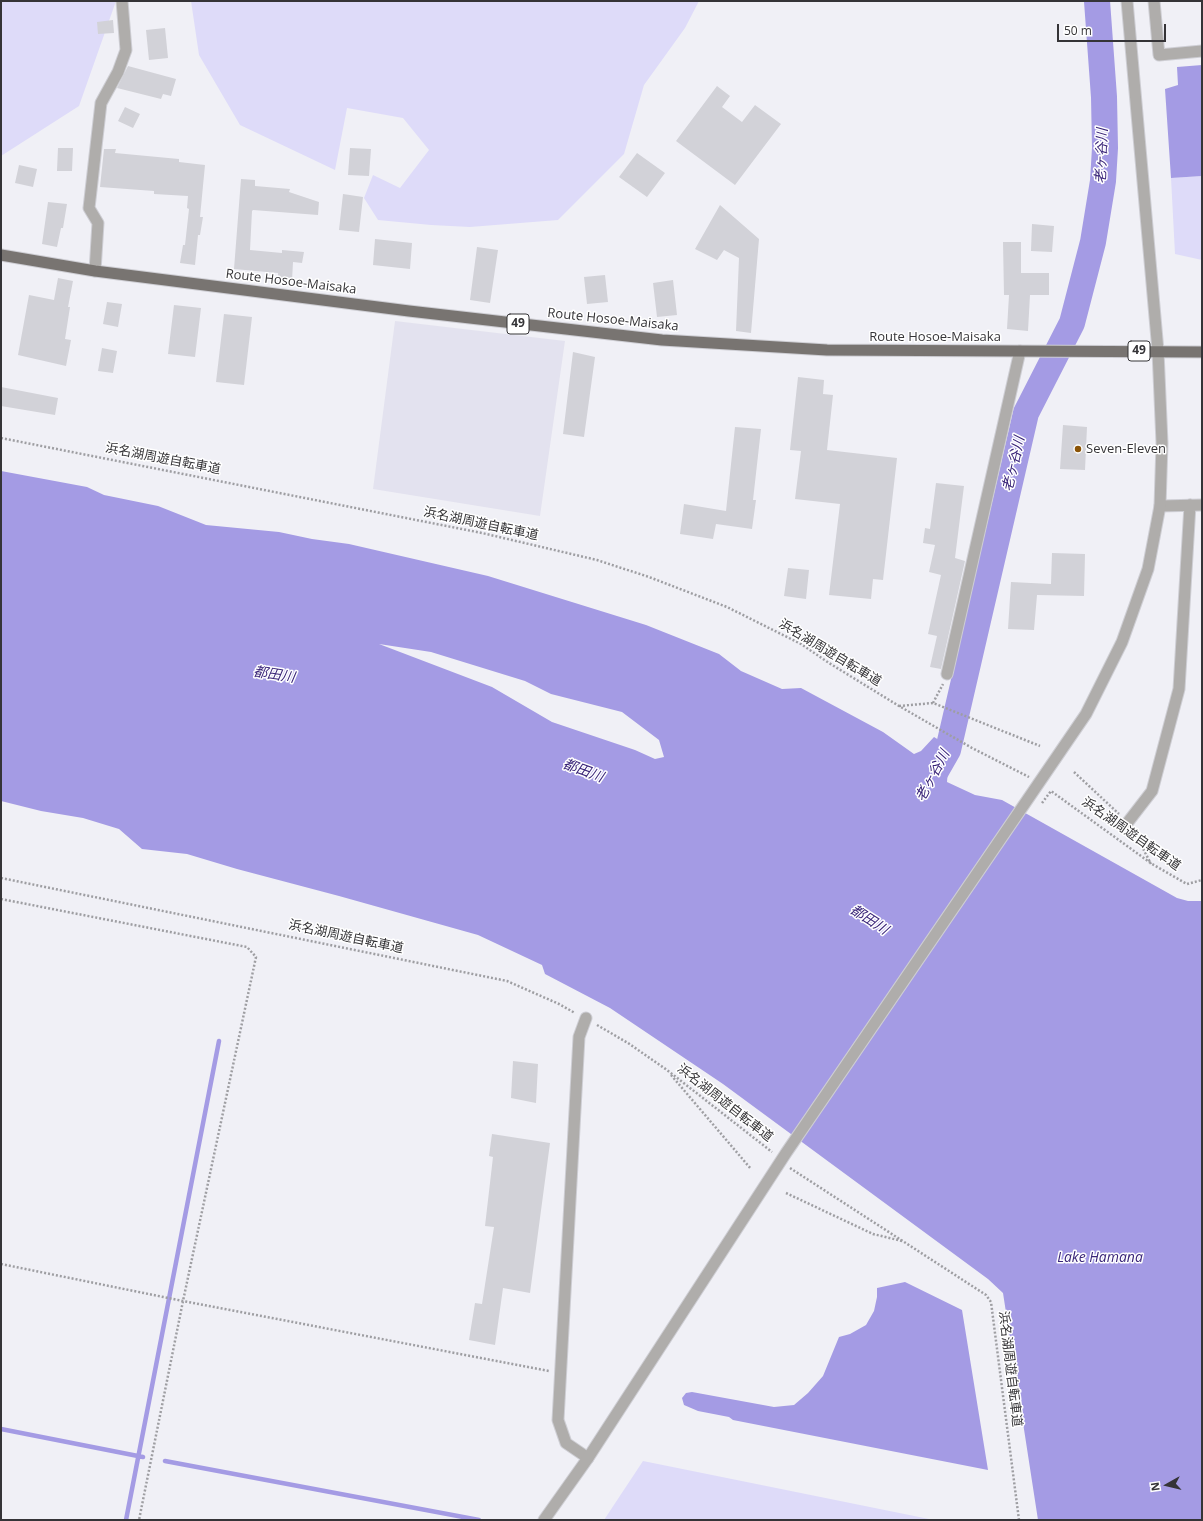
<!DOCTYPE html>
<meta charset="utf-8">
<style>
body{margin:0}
#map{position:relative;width:1203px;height:1521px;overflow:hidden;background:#f0f0f6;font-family:"Open Sans",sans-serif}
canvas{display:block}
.frame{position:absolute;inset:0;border:2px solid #353437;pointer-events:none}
.north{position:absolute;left:1147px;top:1465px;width:40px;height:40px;-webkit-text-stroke:3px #fff;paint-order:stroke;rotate:262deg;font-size:11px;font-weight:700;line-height:16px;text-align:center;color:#353437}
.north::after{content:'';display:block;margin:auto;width:14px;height:18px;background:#353437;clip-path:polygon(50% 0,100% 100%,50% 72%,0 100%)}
.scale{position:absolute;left:1057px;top:24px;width:109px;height:18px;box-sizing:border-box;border:2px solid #353437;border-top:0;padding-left:5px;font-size:12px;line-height:14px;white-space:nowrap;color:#353437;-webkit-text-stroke:3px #fff;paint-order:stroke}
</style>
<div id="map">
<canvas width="1203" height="1521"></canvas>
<div class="frame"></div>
<div class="north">N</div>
<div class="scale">50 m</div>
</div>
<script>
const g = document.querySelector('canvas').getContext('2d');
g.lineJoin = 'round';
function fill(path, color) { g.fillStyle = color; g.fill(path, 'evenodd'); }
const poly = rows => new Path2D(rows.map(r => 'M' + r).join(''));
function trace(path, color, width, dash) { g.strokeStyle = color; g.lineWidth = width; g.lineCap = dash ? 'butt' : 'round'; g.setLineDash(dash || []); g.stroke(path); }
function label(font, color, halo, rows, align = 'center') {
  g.font = font + ' "Open Sans","Noto Sans JP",sans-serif'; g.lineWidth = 3; g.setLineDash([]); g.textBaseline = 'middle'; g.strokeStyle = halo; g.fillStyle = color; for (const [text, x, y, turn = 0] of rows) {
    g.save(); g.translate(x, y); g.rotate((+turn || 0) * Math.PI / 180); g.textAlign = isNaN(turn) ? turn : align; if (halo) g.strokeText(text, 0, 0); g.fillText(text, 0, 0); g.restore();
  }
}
fill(poly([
 [395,321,565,341,540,516,373,489]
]), '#e3e2ef');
fill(poly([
 [1,1,116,1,79,106,1,156],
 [191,1,699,1,685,28,644,85,624,154,558,220,470,227,431,225,378,220,364,198,373,175,400,188,429,150,403,118,347,108,335,170,240,125,199,55],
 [1202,176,1202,260,1175,254,1171,178],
 [643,1461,934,1520,604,1520]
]), '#dedbf9');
fill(poly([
 [1202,65,1202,176,1171,178,1165,89,1178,85,1177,67],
 [1,471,87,487,104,495,158,506,206,525,279,532,312,539,349,544,488,576,646,625,719,654,741,671,782,689,801,688,883,732,914,754,921,751,934,737,952,748,949,755,947,782,975,795,1002,800,1177,898,1188,901,1202,901,1202,1520,1038,1520,1003,1293,988,1279,723,1084,610,1008,545,974,542,965,478,935,339,896,237,869,187,854,142,849,119,829,83,818,41,811,1,801],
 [379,644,431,652,525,681,551,694,622,712,659,740,664,757,655,759,635,750,552,722,492,687],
 [905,1282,962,1310,988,1470,733,1420,729,1417,698,1411,684,1405,682,1398,686,1393,692,1392,774,1407,794,1405,808,1393,823,1376,839,1337,850,1334,866,1325,874,1311,877,1297,877,1288]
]), '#a49be4');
trace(poly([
 [1,1429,143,1457],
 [165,1461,479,1520],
 [126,1520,219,1041]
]), '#a49be4', 4.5);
trace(poly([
 [932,778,948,750,1026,413,1072,323,1093,242,1103,181,1105,148,1104,97,1097,1]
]), '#a49be4', 26);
fill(poly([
 [113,20,114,33,98,34,97,22],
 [165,28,168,58,149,60,146,30],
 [128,66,176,79,171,96,163,94,161,99,117,88],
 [717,86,730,96,722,107,742,122,755,105,781,124,735,185,676,141],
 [125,107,140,114,133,128,118,121],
 [58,148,73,148,72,171,57,171],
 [350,148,371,149,369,176,348,175],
 [104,149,116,149,115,153,179,159,179,162,205,165,200,217,203,217,200,235,198,235,195,265,180,263,183,245,185,245,189,209,187,208,188,196,154,194,154,191,100,187],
 [637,153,665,173,647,197,619,177],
 [19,165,37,169,33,187,15,183],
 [241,179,255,180,255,186,290,189,289,192,319,202,318,215,253,210,252,211,250,250,282,253,282,250,304,252,302,263,293,262,292,281,278,280,278,273,234,269],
 [343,194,363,197,359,232,339,230],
 [48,202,67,204,63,228,61,228,57,247,42,244],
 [720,205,759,239,751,333,736,331,739,258,724,250,717,260,695,249],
 [1032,224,1054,226,1052,252,1031,251],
 [375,239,412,243,410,269,373,265],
 [1003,242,1021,242,1021,273,1049,273,1049,295,1030,295,1028,331,1007,329,1009,295,1004,295],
 [477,247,498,250,490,303,470,300],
 [605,275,608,302,587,304,584,277],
 [58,278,73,281,68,307,70,307,65,339,71,340,66,366,18,355,29,295,54,300],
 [673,280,677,315,657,317,653,283],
 [107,302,122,304,118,327,103,324],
 [174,305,201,308,195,357,168,354],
 [224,314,252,317,244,385,216,382],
 [102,348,117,351,113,373,98,371],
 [573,352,595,357,584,437,563,434],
 [798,377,824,380,823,394,833,395,827,450,897,458,883,580,873,579,871,599,829,595,840,504,795,499,801,451,790,450],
 [1,387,58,398,55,415,1,406],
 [1063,425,1087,427,1085,470,1060,469],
 [735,427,761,429,753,500,756,500,752,529,716,524,713,539,680,534,684,504,726,511],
 [936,483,964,486,955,558,965,561,941,669,930,667,937,636,928,634,941,575,929,572,935,545,923,543,925,528,930,529],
 [1052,553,1085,554,1084,596,1037,595,1034,630,1008,629,1011,582,1051,584],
 [788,568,809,570,806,599,784,596],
 [513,1061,538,1064,536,1103,511,1098],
 [492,1134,550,1143,530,1293,503,1288,495,1345,469,1340,475,1303,482,1304,494,1227,485,1226,493,1157,489,1156]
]), '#d2d2d8');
const minor = poly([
 [1154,1,1159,55,1202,51],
 [95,271,98,223,89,208,101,103,118,72,126,50,122,1],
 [1160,506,1202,505],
 [947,674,1020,351],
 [1128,822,1152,791,1179,689,1190,505],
 [586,1018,579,1037,558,1420,566,1443,588,1458]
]);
const tertiary = poly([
 [544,1520,588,1458,786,1153,1086,714,1122,642,1148,569,1160,506,1162,443,1158,351,1127,1]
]);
const primary = poly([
 [1,255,95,271,409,311,662,340,827,350,1202,352]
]);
trace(minor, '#ceced4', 13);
trace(tertiary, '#ceced4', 13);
trace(primary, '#ceced4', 13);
trace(poly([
 [1,438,482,533,597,560,649,577,727,607,801,644,829,663,899,706,972,748,1029,777],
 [933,703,943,684],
 [899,706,933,703,1040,746],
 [1074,772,1119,814],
 [1042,803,1051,791,1152,864,1187,884,1202,880],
 [1134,831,1151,864],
 [1,878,507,981,559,1004,575,1013],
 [1,899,247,947,256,957,183,1301,139,1520],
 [597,1025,628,1043,667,1070,772,1152],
 [671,1075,751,1169],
 [790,1168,986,1295,991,1302,1019,1520],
 [786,1193,873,1234,902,1241],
 [1,1264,183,1301,549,1371]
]), '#9e9ea2', 2.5, [2, 2]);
trace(minor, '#afadab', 11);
trace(tertiary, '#afadab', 11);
trace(primary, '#787471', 11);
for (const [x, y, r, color] of [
 [1078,449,4,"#8b5407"]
]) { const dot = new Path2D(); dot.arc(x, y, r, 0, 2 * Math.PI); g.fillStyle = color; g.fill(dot); trace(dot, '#fff', 1.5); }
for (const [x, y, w] of [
 [518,324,22],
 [1139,351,22]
]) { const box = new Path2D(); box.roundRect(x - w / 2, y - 10, w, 20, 3); g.fillStyle = '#fff'; g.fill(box); trace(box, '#353437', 1); }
label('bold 12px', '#353437', null, [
 ["49",518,324],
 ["49",1139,351]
]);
label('13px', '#353437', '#fff', [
 ["Route Hosoe-Maisaka",291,282,7],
 ["Route Hosoe-Maisaka",613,320,6],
 ["Route Hosoe-Maisaka",935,337],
 ["浜名湖周遊自転車道",163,459,11],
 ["浜名湖周遊自転車道",481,524,12],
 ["浜名湖周遊自転車道",830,653,31],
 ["浜名湖周遊自転車道",1131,834,35],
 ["浜名湖周遊自転車道",346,937,12],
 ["浜名湖周遊自転車道",725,1103,38],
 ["浜名湖周遊自転車道",1010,1369,83]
]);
label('13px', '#353437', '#fff', [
 ["Seven-Eleven",1086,449]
], 'left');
label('italic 14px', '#392478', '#fff', [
 ["老ヶ谷川",1102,156,-88],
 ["老ヶ谷川",1014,464,-77],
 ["都田川",274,675,9],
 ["都田川",583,771,20],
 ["老ヶ谷川",933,776,-62],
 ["都田川",869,920,33],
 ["Lake Hamana",1100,1258]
]);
</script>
